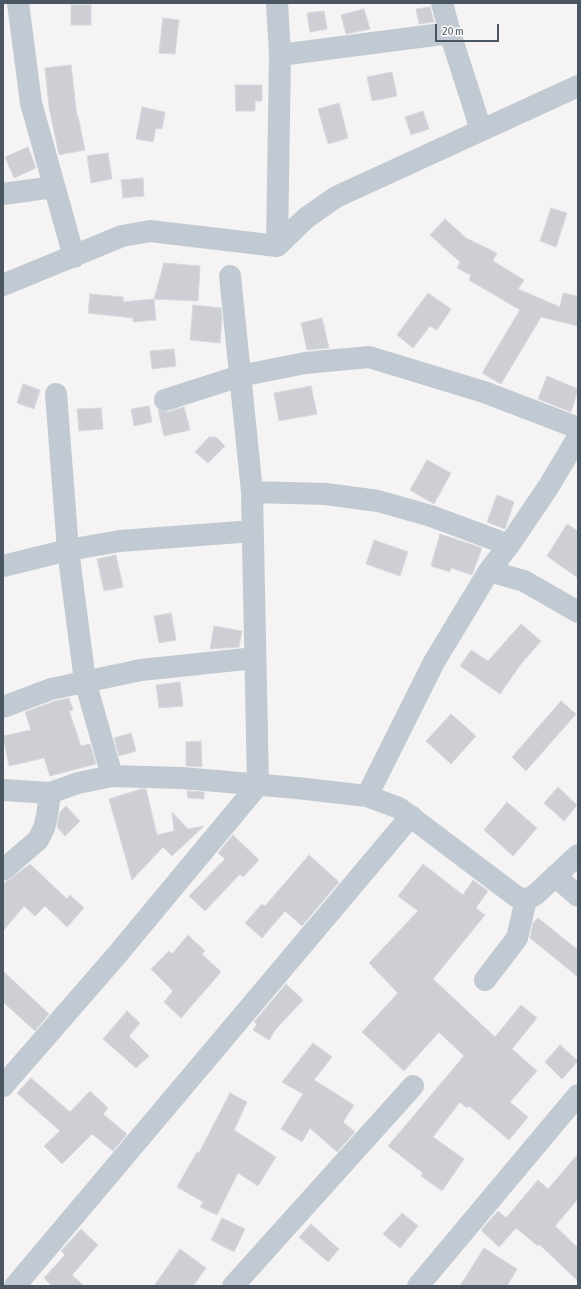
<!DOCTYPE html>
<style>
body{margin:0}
#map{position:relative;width:581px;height:1289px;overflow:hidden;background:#f5f3f3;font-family:"Asap Condensed",sans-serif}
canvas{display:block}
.frame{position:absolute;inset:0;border:4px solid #4a5661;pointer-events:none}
.scale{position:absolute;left:435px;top:24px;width:64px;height:18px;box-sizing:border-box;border:2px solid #4a5661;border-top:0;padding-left:5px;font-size:12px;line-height:14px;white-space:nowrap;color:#4a5661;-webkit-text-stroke:3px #fff;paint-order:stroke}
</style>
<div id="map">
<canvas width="581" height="1289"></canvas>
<div class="frame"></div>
<div class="scale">20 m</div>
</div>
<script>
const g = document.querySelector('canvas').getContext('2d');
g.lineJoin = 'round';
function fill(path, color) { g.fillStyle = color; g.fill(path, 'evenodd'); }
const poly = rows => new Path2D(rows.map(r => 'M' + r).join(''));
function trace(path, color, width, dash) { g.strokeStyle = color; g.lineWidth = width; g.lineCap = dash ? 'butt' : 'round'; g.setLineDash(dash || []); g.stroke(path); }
const building = poly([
 [71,5,91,5,91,25,71,25,71,5],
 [430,7,434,22,419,24,416,9,430,7],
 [364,9,370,29,346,34,341,15,364,9],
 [324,11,327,29,310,32,307,13,324,11],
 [163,18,179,20,175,54,159,53,163,18],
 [71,65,77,116,78,116,85,150,59,155,49,107,45,68,71,65],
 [392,72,397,96,372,101,367,77,392,72],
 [235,85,262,85,262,101,255,101,255,111,236,111,235,85],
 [339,103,348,138,328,144,318,109,339,103],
 [142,107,165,112,162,129,156,128,153,142,136,139,142,107],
 [423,111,429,129,411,135,405,117,423,111],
 [28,147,36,168,14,178,5,157,28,147],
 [108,153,112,179,91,183,87,156,108,153],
 [143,178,144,196,123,198,121,180,143,178],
 [551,208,567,213,556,247,540,241,551,208],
 [445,219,466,238,497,253,493,261,524,280,518,289,560,307,563,293,578,296,578,326,541,317,501,384,482,373,520,310,469,280,471,275,457,268,460,262,430,235,445,219],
 [164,263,200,266,198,301,154,299,164,263],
 [428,293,451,309,437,330,430,326,413,348,397,335,428,293],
 [90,294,123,297,123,302,154,299,156,320,133,322,133,318,88,313,90,294],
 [193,305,221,308,222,319,220,343,190,340,193,305],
 [322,318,329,348,307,350,301,323,322,318],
 [174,349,176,366,152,369,150,351,174,349],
 [547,376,578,389,571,412,538,399,547,376],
 [23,384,40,390,34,409,17,403,23,384],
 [311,386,317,414,279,421,274,393,311,386],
 [149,406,152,422,134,426,131,409,149,406],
 [184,407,190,430,164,436,158,410,168,412,184,407],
 [101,408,103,429,79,431,77,409,101,408],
 [209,437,216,437,225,446,208,463,195,452,209,437],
 [427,460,451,473,434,504,410,490,427,460],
 [497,495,514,502,505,529,487,522,497,495],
 [567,524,578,531,578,578,547,556,567,524],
 [440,534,482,548,472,575,451,568,450,572,431,566,440,534],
 [374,540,408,552,400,576,366,564,374,540],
 [116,555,123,587,104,591,97,559,116,555],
 [171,613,176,640,159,643,154,616,171,613],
 [521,624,541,641,521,664,500,694,460,666,471,650,488,661,521,624],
 [214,626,242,631,239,647,210,649,214,626],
 [180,682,183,706,159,708,156,685,180,682],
 [69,698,73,710,69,711,81,746,90,744,96,764,50,776,44,758,9,766,3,736,31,730,25,712,55,701,69,698],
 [561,701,576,714,526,771,512,757,561,701],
 [451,714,476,736,451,764,426,741,451,714],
 [131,733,136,751,119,756,114,738,131,733],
 [201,741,202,767,186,766,186,742,201,741],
 [558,787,577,805,564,821,544,803,558,787],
 [141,789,146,789,157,835,174,831,172,812,188,829,204,826,172,856,163,847,132,880,109,799,141,789],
 [187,791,204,792,204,799,188,798,187,791],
 [507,802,537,828,513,856,484,830,507,802],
 [66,806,80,821,65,836,57,827,60,812,66,806],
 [233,835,259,860,243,877,240,874,205,911,189,896,225,859,218,853,233,835],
 [309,855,339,882,302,926,285,911,262,938,245,923,262,904,265,906,309,855],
 [30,864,67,899,70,895,84,908,67,927,45,906,35,916,24,906,3,931,3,884,30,864],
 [423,864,463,895,473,880,488,891,476,908,485,915,433,979,495,1037,521,1005,537,1018,512,1049,537,1071,510,1102,528,1117,509,1140,469,1106,467,1108,460,1102,433,1137,464,1159,442,1191,421,1176,423,1173,388,1146,464,1056,439,1032,404,1071,362,1032,398,993,369,963,418,911,398,896,423,864],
 [538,918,578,950,578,977,530,938,533,923,538,918],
 [188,935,205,951,202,954,221,972,181,1018,164,1002,173,991,151,969,169,951,172,954,188,935],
 [3,971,49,1014,35,1031,3,1002,3,971],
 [286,984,303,1000,276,1029,269,1040,253,1030,257,1024,254,1022,286,984],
 [127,1011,140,1023,129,1036,149,1056,136,1068,103,1039,127,1011],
 [313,1043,332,1057,314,1080,354,1105,343,1122,355,1132,337,1152,310,1128,302,1142,281,1129,303,1094,282,1082,313,1043],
 [560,1045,578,1061,562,1079,545,1062,560,1045],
 [31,1078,70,1112,90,1091,108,1108,103,1114,127,1134,113,1151,92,1134,62,1164,44,1146,60,1131,17,1093,31,1078],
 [230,1093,247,1102,234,1130,276,1157,258,1186,238,1173,217,1215,200,1207,203,1202,177,1187,197,1152,199,1153,230,1093],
 [578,1154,578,1199,555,1226,578,1248,578,1281,539,1244,538,1246,516,1228,499,1247,481,1230,498,1211,506,1218,538,1180,548,1189,578,1154],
 [402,1213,418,1226,400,1248,383,1234,402,1213],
 [222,1218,245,1229,234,1252,211,1240,222,1218],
 [311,1224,339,1249,328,1262,299,1237,311,1224],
 [81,1229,98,1245,72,1275,84,1286,52,1286,44,1278,65,1255,61,1251,81,1229],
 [484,1248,517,1269,507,1286,460,1286,484,1248],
 [180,1249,206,1268,193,1286,154,1286,180,1249]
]);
fill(building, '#cdcfd5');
trace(building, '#d7d9de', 1);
trace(poly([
 [18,3,31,103,74,257],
 [442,3,450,33,481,130],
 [280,55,450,33],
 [3,194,54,187],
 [277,246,280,55,277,3],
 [3,285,122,236,150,231,277,246,306,218,336,197,578,86],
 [56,394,68,550,85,681,112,776],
 [165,400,240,376,305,363,369,357,484,392,578,428],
 [252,492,326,494,378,501,431,516,509,545],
 [3,566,68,550,120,541,253,531],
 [489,571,524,581,578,612],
 [3,707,51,689,141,670,255,658],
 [3,790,50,793,78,783,112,776,182,778,297,788,367,796,399,808,517,897,526,900,535,895,578,855],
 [367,796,434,662,489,571,509,545,549,486,578,437],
 [3,870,38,840,44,828,47,816,50,793],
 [555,876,578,896],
 [485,980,517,938,526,900],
 [3,1086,116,956,258,785,252,492,230,276],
 [15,1286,411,816],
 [233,1286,413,1086],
 [418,1286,578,1095]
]), '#c1cad2', 22);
</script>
